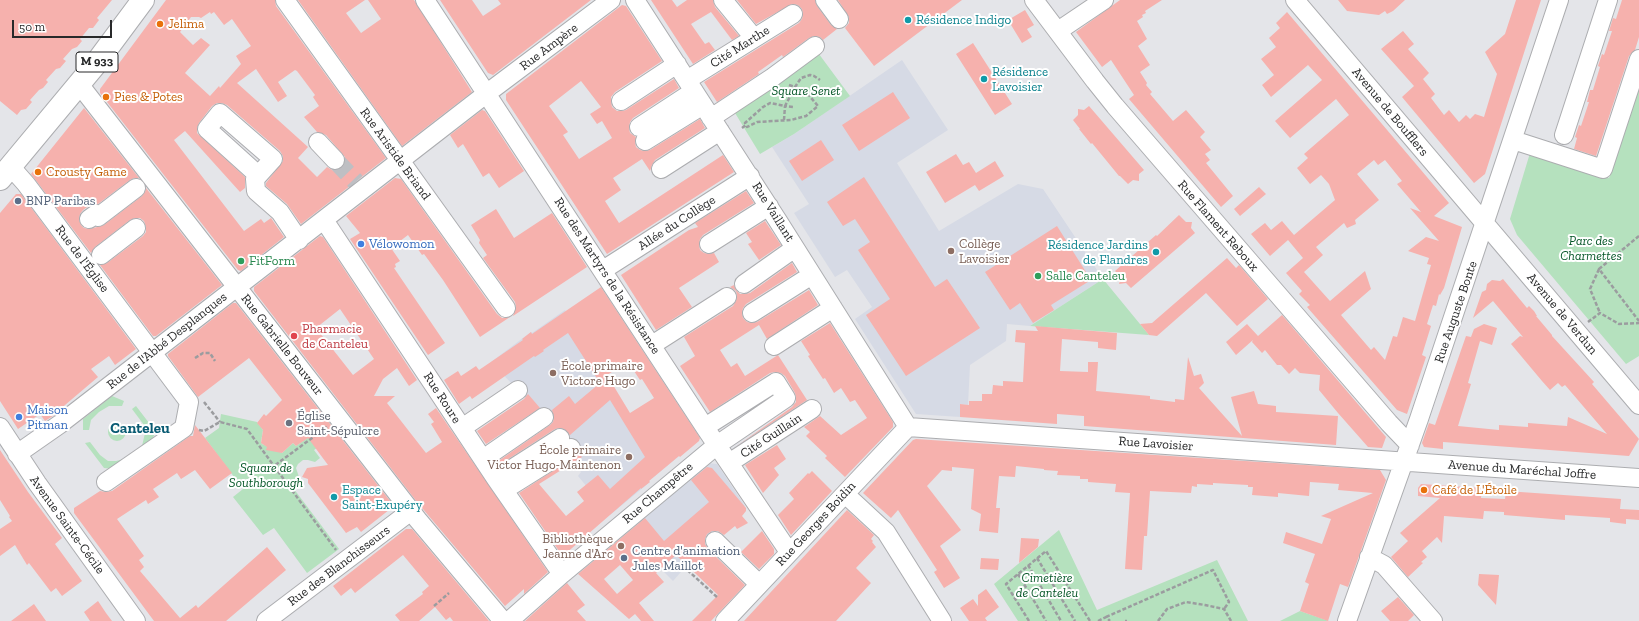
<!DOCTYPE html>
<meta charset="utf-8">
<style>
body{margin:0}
#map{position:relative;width:1639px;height:621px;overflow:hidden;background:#e4e5e9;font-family:"Zilla Slab",serif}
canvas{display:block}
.scale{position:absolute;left:12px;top:20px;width:100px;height:18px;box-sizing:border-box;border:2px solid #28292a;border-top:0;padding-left:5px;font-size:12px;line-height:14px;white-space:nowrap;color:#28292a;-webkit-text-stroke:3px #fff;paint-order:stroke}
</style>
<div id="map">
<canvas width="1639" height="621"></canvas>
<div class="scale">50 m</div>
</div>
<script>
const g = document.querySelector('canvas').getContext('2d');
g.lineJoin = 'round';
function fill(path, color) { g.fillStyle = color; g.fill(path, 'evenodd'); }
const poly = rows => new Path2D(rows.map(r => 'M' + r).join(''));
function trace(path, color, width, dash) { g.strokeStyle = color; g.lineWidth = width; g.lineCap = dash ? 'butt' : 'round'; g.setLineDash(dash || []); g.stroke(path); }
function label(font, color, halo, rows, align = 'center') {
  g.font = font + ' "Zilla Slab",serif'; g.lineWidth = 4; g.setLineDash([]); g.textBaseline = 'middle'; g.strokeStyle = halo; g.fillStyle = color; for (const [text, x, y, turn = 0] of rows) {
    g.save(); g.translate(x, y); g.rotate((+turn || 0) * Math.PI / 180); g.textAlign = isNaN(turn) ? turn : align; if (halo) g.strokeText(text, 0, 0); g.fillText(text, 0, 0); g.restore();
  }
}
fill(poly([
 [902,60,948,130,897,163,939,231,1018,184,1043,189,1103,279,1030,326,1007,324,1006,341,970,365,968,405,960,404,960,417,916,414,855,319,872,307,847,270,835,277,794,213,809,204,772,147,794,134],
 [565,310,642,433,679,456,649,481,650,482,610,515,578,476,581,472,572,462,581,456,491,362,531,332,532,333],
 [706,463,717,464,745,506,732,515,678,569,681,572,673,581,661,569,671,561,636,521]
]), '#d6dae5');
fill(poly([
 [816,50,850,96,794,134,760,154,732,108],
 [1639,89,1639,356,1626,364,1517,235,1510,219,1530,153,1609,178],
 [1103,279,1149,335,1030,326],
 [112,396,124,401,122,406,109,406,99,412,91,420,89,430,83,430,83,419],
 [136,406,156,432,149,445,138,450,142,446,145,433,144,425,132,409],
 [221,414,257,422,263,430,261,442,262,444,282,453,293,443,296,446,321,428,319,425,326,419,337,433,314,450,320,458,315,462,308,460,303,460,298,464,296,468,299,477,291,485,339,549,307,573,274,528,263,535,233,497,243,489,205,438,219,428],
 '108 432a9 9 0 1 1 18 0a9 9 0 1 1-18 0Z',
 [90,442,100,455,108,461,116,461,128,458,114,469,104,468,85,443],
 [1059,530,1097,610,1217,560,1248,621,1018,621,994,584],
 [1300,611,1329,621,1280,621]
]), '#b5e1be');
fill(poly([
 [0,0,112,0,97,18,99,20,93,28,89,28,80,39,82,41,77,47,72,49,63,59,66,61,60,68,56,69,46,80,48,82,43,88,39,90,30,100,32,102,26,109,21,110,17,115,0,101],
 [166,0,275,0,276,6,386,158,301,224,287,204,266,186,266,183,283,161,283,156,280,151,227,105,222,103,217,103,212,106,199,123,197,128,197,133,245,177,245,188,240,192,185,131,174,140,244,231,261,219,264,223,271,218,284,237,241,271,238,270,100,93,100,89],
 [210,12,211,14,214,12,224,25,232,19,251,46,236,56,241,64,220,88,219,86,210,96,185,73,210,45,201,38,193,45,180,32,191,17,199,17,201,18],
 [256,69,278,102,287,96,278,82,295,70,297,71,315,95,313,97,319,106,304,117,317,132,326,135,345,157,345,163,347,166,339,174,327,167,317,177,298,158,308,147,237,83],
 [298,0,365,0,346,13,361,33,381,19,368,0,414,0,472,92,402,146],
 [440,0,472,0,483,16,501,4,498,0,591,0,493,75,488,73],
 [651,0,672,0,677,7,687,0,713,0,715,7,739,36,732,40,711,12,691,24,705,44,709,42,715,50,693,64],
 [737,0,815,0,817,6,831,25,837,29,823,40,820,37,814,36,809,38,783,57,782,55,758,72,759,74,717,102,704,82,799,23,802,19,803,14,802,9,798,5,792,4,756,24],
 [838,0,962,0,874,66,845,28,849,23,849,17],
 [1120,0,1162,0,1145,11,1146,13,1142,15,1143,17,1137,21,1147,39,1138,46,1150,65,1140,72,1147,83,1146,85,1152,92,1150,94,1173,121,1186,110,1205,132,1200,137,1211,150,1205,154,1210,160,1206,163,1233,196,1221,207,1129,99,1134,95,1111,60,1102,67,1076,32],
 [1338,0,1405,0,1393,11,1387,14,1385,11,1379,15,1347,11],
 [1516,0,1541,0,1485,174,1474,183,1402,97,1414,86,1381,49,1403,31,1414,44,1408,49,1429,73,1423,79,1435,94,1431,98,1444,115,1449,110,1459,122,1466,115,1470,119,1475,114,1484,117,1497,74,1485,52,1505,34],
 [1622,0,1639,0,1639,37,1635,50,1629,56,1596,156,1574,149,1577,138,1575,137,1579,125,1581,126,1589,102,1587,102,1590,90,1593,90,1600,67,1598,66,1602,54,1604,55,1612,31,1609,31,1613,18,1616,19],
 [622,5,626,6,662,61,615,92,611,97,611,101,612,107,617,111,622,111,626,110,674,79,679,88,633,118,630,122,629,128,630,133,636,137,635,142,636,147,640,150,645,151,650,150,700,119,705,128,655,160,652,165,650,171,642,159,613,178,621,190,605,201,619,223,723,155,734,172,607,254,506,100,506,94],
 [581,81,601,107,590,114,597,124,602,121,612,138,579,159,563,135,568,132,549,106],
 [1025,10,1034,25,1027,29,1032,37,1022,43,1008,20],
 [1287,12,1449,203,1434,216,1462,227,1444,288,1440,295,1439,294,1436,306,1433,305,1427,324,1431,326,1422,355,1426,357,1407,414,1397,410,1307,307,1310,305,1299,294,1302,291,1286,273,1303,258,1288,240,1270,256,1251,234,1265,223,1271,230,1282,221,1294,235,1335,200,1329,184,1321,175,1310,184,1297,168,1308,158,1304,154,1349,115,1336,99,1290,138,1275,121,1322,80,1308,65,1271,97,1262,85,1274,75,1261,59,1276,47,1269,38,1280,28,1276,23],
 [1374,160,1378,165,1385,160,1402,181,1397,184,1421,212,1410,208,1439,241,1426,237,1408,251,1429,258,1427,264,1431,265,1415,321,1403,317,1397,337,1393,336,1385,360,1374,347,1371,350,1341,315,1371,289,1365,271,1330,301,1304,272,1323,255,1316,247,1344,223,1347,228,1356,224,1355,220,1379,200,1357,174],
 [973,43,1012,104,995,115,956,54],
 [893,92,910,118,859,151,842,125],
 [1089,106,1144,170,1139,174,1139,181,1133,180,1128,184,1120,176,1119,176,1092,143,1091,144,1079,129,1080,129,1073,120,1078,115,1078,109,1084,110],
 [84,108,139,178,134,178,130,180,98,204,90,205,83,210,80,214,79,220,81,225,84,228,90,229,104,225,142,196,145,192,146,188,222,285,156,336,153,336,100,265,107,263,143,236,146,232,146,227,144,221,140,218,135,218,130,220,95,247,91,253,31,174],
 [482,110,485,111,524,171,499,188,489,173,483,177,463,144,458,148,450,135],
 [821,140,834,160,802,181,789,161],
 [956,154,963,165,969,162,976,173,995,161,1004,176,979,191,975,185,945,203,926,172],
 [864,177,935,287,947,279,980,328,906,376,866,315,890,299,858,250,870,242,855,219,843,226,827,202],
 [395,178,401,179,497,314,502,318,510,317,480,337,443,280,424,254,422,255,408,235,391,248,400,261,395,264,396,267,394,268,445,343,428,355,350,239,360,233,346,216],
 [1259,187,1266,194,1240,216,1234,209],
 [746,191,754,203,703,235,700,239,699,245,700,250,704,253,709,254,714,253,719,262,679,288,692,307,656,330,621,275,689,230,698,227,695,223],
 [16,194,21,194,136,349,115,365,109,356,91,369,98,377,58,411,59,412,45,421,40,414,18,429,0,401,0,213],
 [496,209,514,238,552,213,587,267,513,316,516,307,515,302,483,258,487,255,479,243,480,240,471,225],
 [1179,215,1186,222,1192,222,1191,228,1195,233,1131,288,1126,283,1119,284,1121,277,1115,271,1156,235,1157,236],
 [765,221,781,245,759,260,748,244,752,242,746,233],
 [1057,226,1091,280,1051,305,1054,310,1033,323,1020,303,1010,310,985,272],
 [320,236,323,237,417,380,409,386,397,368,383,379,374,396,395,396,387,403,426,453,442,442,431,424,434,422,428,414,436,408,548,572,524,594,524,589,505,606,417,502,254,291,254,287],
 [340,309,374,359,353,375,316,328],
 [1227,258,1236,268,1239,265,1268,299,1237,326,1206,293,1157,336,1149,335,1140,324,1152,323],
 [792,263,797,272,746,304,743,308,742,313,743,318,747,322,752,323,757,322,809,290,818,305,767,339,759,325,720,350,731,367,737,363,745,376,778,355,807,400,734,448,792,407,796,402,796,398,795,393,785,376,781,373,775,372,770,373,710,412,680,366,695,356,684,337,733,306,736,301,737,296,736,291,730,287,734,285,736,290,740,294,745,294,750,293],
 [1503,279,1527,308,1529,306,1534,311,1537,316,1536,316,1552,335,1552,336,1594,382,1592,384,1639,439,1629,456,1443,442,1443,449,1424,447,1422,443,1429,423,1435,425,1466,336,1471,337,1474,329,1484,324,1497,328,1492,345,1480,341,1468,383,1471,384,1458,426,1499,430,1499,425,1528,427,1528,423,1567,426,1568,417,1607,434,1565,385,1562,387,1558,383,1550,390,1542,381,1511,344,1520,336,1523,337,1493,301,1473,318,1482,292,1486,290,1487,284,1492,280,1500,281],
 [601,287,700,438,699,441,680,457,679,456,649,481,650,482,641,489,641,488,564,555,561,554,519,493,579,454,582,457,539,484,566,516,584,501,577,492,598,475,610,489,645,457,610,400,570,435,564,429,560,428,555,429,499,465,497,462,550,425,553,422,554,417,552,410,569,396,575,404,600,383,568,333,543,350,544,351,535,357,534,356,472,399,470,396,459,404,444,380,458,371,461,376,476,366,479,370,523,340,522,339,531,332,532,334],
 [628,362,640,380,642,379,654,398,630,413,607,375],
 [233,303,236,303,394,506,361,532,357,527,346,533,308,483,308,479,302,477,307,468,328,465,308,438,296,446,293,443,282,453,266,450,267,447,261,443,263,430,257,423,264,414,266,416,282,400,249,358,198,397,168,356,168,354],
 [1282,315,1386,437,1382,448,1368,447,1338,413,1319,390,1320,375,1300,373,1295,368,1289,374,1281,365,1277,365,1265,350,1262,353,1252,342,1253,340,1236,355,1226,342,1247,324,1258,336],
 [830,323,893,422,893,427,845,477,825,458,827,456,806,436,810,432,804,427,820,416,841,435,867,418,855,400,850,402,841,388,834,393,825,378,823,379,808,356,810,355,801,341],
 [1035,326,1117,333,1116,350,1098,348,1098,342,1062,339,1060,371,1088,372,1088,362,1098,362,1096,391,1150,396,1150,399,1175,402,1175,399,1184,400,1188,357,1194,376,1201,374,1204,383,1199,388,1242,436,1231,397,1254,391,1258,404,1276,406,1276,412,1338,416,1336,445,1084,426,1084,416,1057,414,1057,424,960,417,960,404,969,405,969,401,982,401,982,394,992,394,993,385,1003,386,1003,381,1023,382,1025,343,1015,342,1016,330,1038,331],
 [528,394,540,408,486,444,477,431,524,399],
 [195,425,232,473,210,489,195,470,181,479,177,473,153,489,159,497,148,504,146,500,117,519,144,556,139,560,144,567,140,571,180,618,196,605,198,608,267,547,286,570,226,621,154,621,74,513,74,508,100,491,106,492,112,491,190,436,193,436],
 [916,439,1380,470,1386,480,1348,587,1340,584,1328,621,1300,611,1309,584,1305,582,1315,554,1283,543,1286,532,1322,544,1331,519,1321,516,1373,493,1338,490,1339,484,1310,482,1309,496,1278,493,1278,497,1252,495,1253,487,1248,487,1248,485,1213,483,1213,485,1197,484,1197,487,1192,486,1191,493,1150,491,1147,536,1144,536,1142,570,1125,569,1130,493,1115,492,1116,484,1088,482,1088,479,1080,479,1080,476,1057,475,1058,471,1044,470,1044,469,1016,466,1015,477,999,476,996,508,1000,508,998,533,979,531,981,514,971,509,974,469,952,467,952,471,942,470,927,486,961,530,940,546,960,578,944,588,934,572,937,570,898,510,891,518,863,493,913,440],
 [777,445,786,459,774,468,779,475,763,493,745,465],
 [0,450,28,492,62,538,55,544,82,581,62,596,56,588,51,592,29,563,27,565,15,545,0,556,0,529,12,521,9,517,10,516,0,500],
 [707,467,712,468,746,508,746,511,742,516,748,523,737,529,735,526,724,535,718,531,712,531,707,534,705,539,705,544,708,549,745,585,711,621,692,621,718,595,676,555,656,573,664,582,639,603,654,621,641,621,635,614,629,619,578,574,645,518,664,541,709,502,691,480],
 [620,565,633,580,617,594,604,579],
 [812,471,832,491,791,535,778,515,794,499,789,493,808,473,809,474],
 [1421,484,1482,488,1481,498,1505,499,1506,491,1621,499,1620,509,1639,510,1639,520,1626,519,1626,524,1610,522,1610,518,1565,515,1565,520,1504,515,1504,512,1484,511,1483,519,1444,516,1442,543,1437,537,1422,551,1427,557,1421,562,1423,563,1408,577,1391,557,1408,541,1400,533,1440,498,1418,496,1418,488],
 [847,510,874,535,871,539,873,541,872,542,876,547,856,568,871,583,836,621,744,621],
 [406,529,412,529,489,621,453,621,450,617,446,620,435,607,419,621,400,621,395,615,423,594,422,592,429,586,403,555,355,593,351,588,341,596,333,586],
 [762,531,774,549,774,554,759,569,741,552],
 [1021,538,1039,539,1038,547,1019,563],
 [981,558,999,559,998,570,980,569],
 [1479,574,1499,575,1496,605,1478,585],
 [567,583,585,605,577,611,586,621,525,621],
 [986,589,999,607,985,618,987,621,969,621,960,608,973,599,978,606,978,595],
 [1398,597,1414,615,1408,621,1390,621,1381,611],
 [98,601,106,613,112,621,90,621,84,612],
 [34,604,46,621,11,621]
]), '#f6b1ad');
trace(poly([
 [335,160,356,182]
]), '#bebfc3', 18, [18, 9]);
const minor = poly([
 [285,0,506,308],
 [425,0,706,429,789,552],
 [635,0,778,221,908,427],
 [723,0,750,33],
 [825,0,839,19],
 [1034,0,1095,81,1115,106,1389,423,1410,445],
 [1295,0,1639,405],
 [1058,31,1104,0],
 [687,80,793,14],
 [79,84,418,520,503,621],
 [621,101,677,64],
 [711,118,773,77,815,46],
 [639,127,694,91],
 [1564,135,1608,0],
 [1513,140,1603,169,1639,59],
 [645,141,703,105],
 [318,142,335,160],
 [11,167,26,184,189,402,184,428,106,482],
 [661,169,720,131],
 [258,175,207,129,220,113,273,159,255,179,256,191,280,212,299,240],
 [89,219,96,214,98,217,136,188],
 [324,220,496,479,562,574],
 [709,244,769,206],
 [101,255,136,228],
 [603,270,750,176],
 [744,284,795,248],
 [752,313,812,275],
 [652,345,727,297],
 [774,346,833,308],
 [0,427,37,483,136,621],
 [908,427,1639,478],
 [462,428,518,390],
 [17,454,60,424,486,94,611,0],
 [483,459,544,417],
 [729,463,812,409],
 [496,479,560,438],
 [504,490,571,448],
 [845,494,886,532,942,621],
 [715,541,759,584],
 [1369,557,1384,565,1433,621],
 [266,621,411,511],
 [509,621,562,574,717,445,786,398,776,382,705,427],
 [725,621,908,427],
 [1347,621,1419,419,1559,0]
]);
const major = poly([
 [0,179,94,66,143,0]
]);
trace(minor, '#acadb0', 20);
trace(major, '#acadb0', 24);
trace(poly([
 [789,85,795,87,801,78,810,75,814,76,820,80],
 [784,120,785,106,793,107],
 [742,128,746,125,747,127,757,122,791,120,806,116,818,106,807,93,795,87,785,106,770,103,763,107,745,123,746,125],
 [1639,236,1599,269,1639,321],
 [1599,269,1590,289,1600,313],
 [1588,322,1600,313,1619,324,1639,323],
 [195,358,203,353,210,353,215,361],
 [204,402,220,422],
 [327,427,274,466,336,550],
 [199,430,204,431,220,422,247,429,274,466],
 [1037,558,1075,621],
 [1028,565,1061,621],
 [683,566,718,598],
 [1018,574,1046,621],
 [434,606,449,593],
 [1106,617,1213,570,1229,602,1224,609],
 [1029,621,1006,584,1046,551,1090,621],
 [1098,621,1106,617,1110,621],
 [1125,621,1127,621],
 [1158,621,1167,609,1186,602,1205,605,1224,609,1231,621]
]), '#9b9c9f', 2.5, [4, 2]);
trace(minor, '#fff', 18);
trace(major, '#fff', 22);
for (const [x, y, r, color] of [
 [908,20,4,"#0f9aa8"],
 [160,24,4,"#e8710a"],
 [984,79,4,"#0f9aa8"],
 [106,97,4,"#e8710a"],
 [38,172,4,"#e8710a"],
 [18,201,4,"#5c6f8a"],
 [361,244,4,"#3f7fe0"],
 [951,251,4,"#8d6e63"],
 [1156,252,4,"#0f9aa8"],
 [241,261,4,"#2e9e5b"],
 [1038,276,4,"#2e9e5b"],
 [294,336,4,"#e0444e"],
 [553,373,4,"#8d6e63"],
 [19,417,4,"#3f7fe0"],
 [289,423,4,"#6b7280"],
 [629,457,4,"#8d6e63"],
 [1424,490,4,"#e8710a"],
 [334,497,4,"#0f9aa8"],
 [621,546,4,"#8d6e63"],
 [624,558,4,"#5c6f8a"]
]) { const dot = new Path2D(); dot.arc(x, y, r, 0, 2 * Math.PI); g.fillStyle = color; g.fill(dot); trace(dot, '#fff', 1.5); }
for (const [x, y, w] of [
 [97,62,42]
]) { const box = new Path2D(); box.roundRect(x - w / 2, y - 10, w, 20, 3); g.fillStyle = '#fff'; g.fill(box); trace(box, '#28292a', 1); }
label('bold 12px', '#28292a', null, [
 ["M 933",97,62]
]);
label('13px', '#0d838f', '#fff', [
 ["Résidence Indigo",916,20],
 ["Résidence",992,72],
 ["Lavoisier",992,87],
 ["Résidence Jardins",1148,245,"right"],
 ["de Flandres",1148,260,"right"],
 ["Espace",342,490],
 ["Saint-Exupéry",342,505]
], 'left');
label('13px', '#c56008', '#fff', [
 ["Jelima",168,24],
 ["Pies & Potes",114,97],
 ["Crousty Game",46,172],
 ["Café de L'Étoile",1432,490]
], 'left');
label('13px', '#28292a', '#fff', [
 ["Rue Ampère",549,47,-37],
 ["Cité Marthe",740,47,-32],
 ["Avenue de Boufflers",1390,112,50],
 ["Rue Aristide Briand",395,154,54],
 ["Rue Vaillant",773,212,58],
 ["Allée du Collège",677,223,-33],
 ["Rue Flament Reboux",1218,226,49],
 ["Rue de l'Église",82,259,53],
 ["Rue des Martyrs de la Résistance",607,276,57],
 ["Rue Auguste Bonte",1456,312,-71],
 ["Avenue de Verdun",1562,314,50],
 ["Rue de l'Abbé Desplanques",167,341,-38],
 ["Rue Gabrielle Bouveur",282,345,52],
 ["Rue Roure",442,398,57],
 ["Cité Guillain",771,436,-33],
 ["Rue Lavoisier",1156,444,4],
 ["Avenue du Maréchal Joffre",1522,470,4],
 ["Rue Champêtre",658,493,-40],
 ["Rue Georges Boidin",816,524,-47],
 ["Avenue Sainte-Cécile",67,525,54],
 ["Rue des Blanchisseurs",339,566,-37]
]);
label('italic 13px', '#055627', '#fff', [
 ["Square Senet",806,91],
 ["Parc des",1591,241],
 ["Charmettes",1591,256],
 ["Square de",266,468],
 ["Southborough",266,483],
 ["Cimetière",1047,578],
 ["de Canteleu",1047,593]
]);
label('13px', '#4e5e75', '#fff', [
 ["BNP Paribas",26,201],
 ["Centre d'animation",632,551],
 ["Jules Maillot",632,566]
], 'left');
label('13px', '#366cbe', '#fff', [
 ["Vélowomon",369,244],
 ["Maison",27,410],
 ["Pitman",27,425]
], 'left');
label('13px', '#785e54', '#fff', [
 ["Collège",959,244],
 ["Lavoisier",959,259],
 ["École primaire",561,366],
 ["Victore Hugo",561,381],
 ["École primaire",621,450,"right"],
 ["Victor Hugo-Maintenon",621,465,"right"],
 ["Bibliothèque",613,539,"right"],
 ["Jeanne d'Arc",613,554,"right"]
], 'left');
label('13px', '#27864d', '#fff', [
 ["FitForm",249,261],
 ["Salle Canteleu",1046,276]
], 'left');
label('13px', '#be3a42', '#fff', [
 ["Pharmacie",302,329],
 ["de Canteleu",302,344]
], 'left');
label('13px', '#5b616d', '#fff', [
 ["Église",297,416],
 ["Saint-Sépulcre",297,431]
], 'left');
label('bold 15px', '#095b73', '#fff', [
 ["Canteleu",140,429]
]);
</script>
